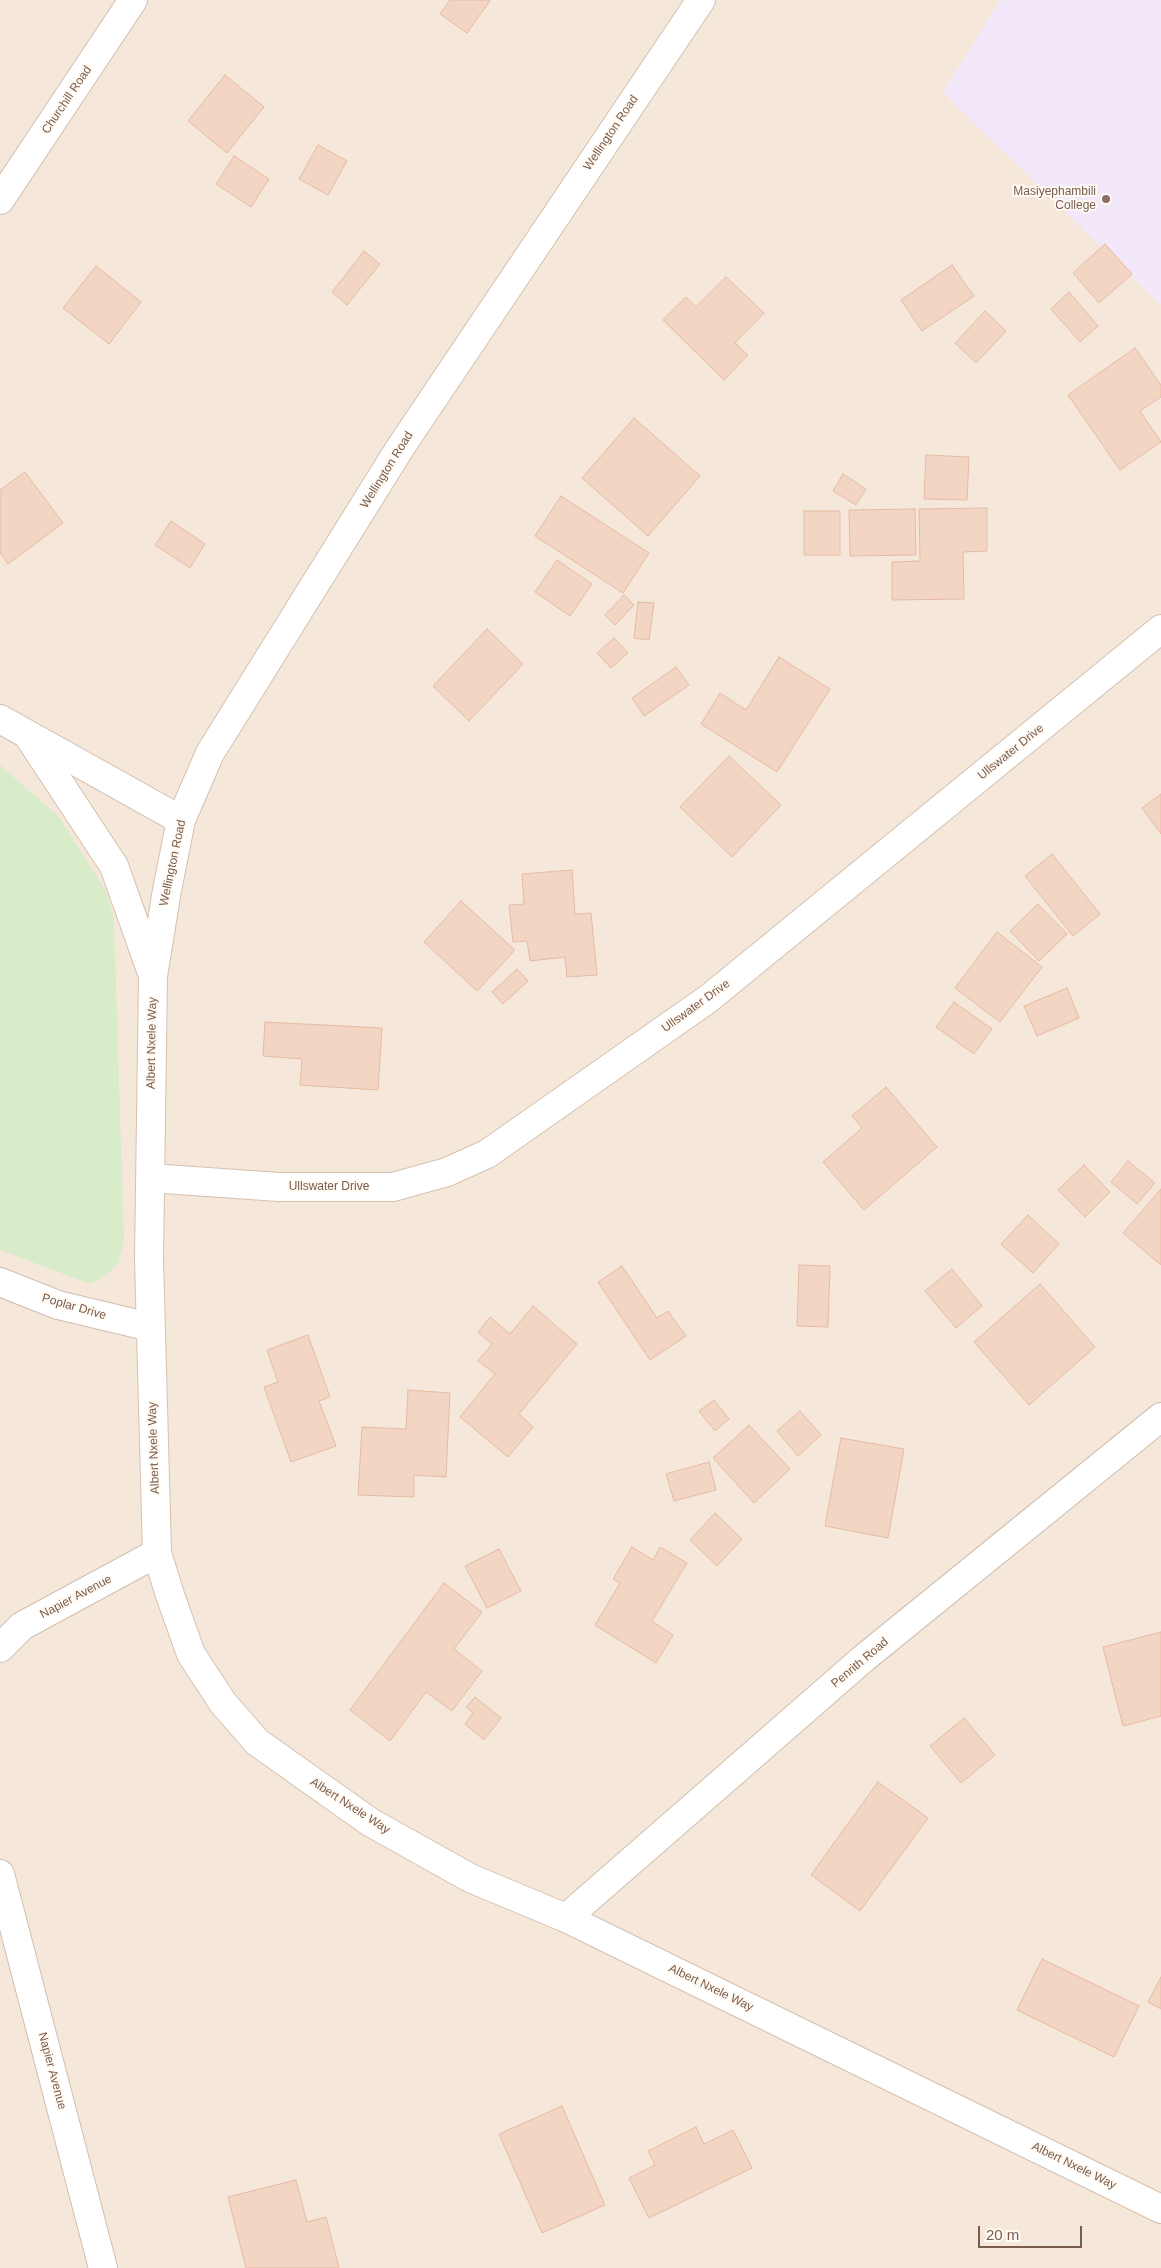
<!DOCTYPE html>
<style>
body{margin:0}
#map{position:relative;width:1161px;height:2268px;overflow:hidden;background:#fdf6ec;font-family:Arial,sans-serif}
canvas{display:block}
.scale{position:absolute;left:978px;top:2226px;width:104px;height:22px;box-sizing:border-box;border:2px solid #7a5c4d;border-top:0;padding-left:6px;font-size:15px;line-height:18px;white-space:nowrap;color:#7a5c4d;-webkit-text-stroke:4px #fffaf3;paint-order:stroke}
</style>
<div id="map">
<canvas width="1161" height="2268"></canvas>
<div class="scale">20 m</div>
</div>
<script>
const g = document.querySelector('canvas').getContext('2d');
g.lineJoin = 'round';
function fill(path, color) { g.fillStyle = color; g.fill(path, 'evenodd'); }
const poly = rows => new Path2D(rows.map(r => 'M' + r).join(''));
function trace(path, color, width, dash) { g.strokeStyle = color; g.lineWidth = width; g.lineCap = dash ? 'butt' : 'round'; g.setLineDash(dash || []); g.stroke(path); }
function label(font, color, halo, rows, align = 'center') {
  g.font = font + ' Arial,sans-serif'; g.lineWidth = 4; g.setLineDash([]); g.textBaseline = 'middle'; g.strokeStyle = halo; g.fillStyle = color; for (const [text, x, y, turn = 0] of rows) {
    g.save(); g.translate(x, y); g.rotate((+turn || 0) * Math.PI / 180); g.textAlign = isNaN(turn) ? turn : align; if (halo) g.strokeText(text, 0, 0); g.fillText(text, 0, 0); g.restore();
  }
}
fill(poly([
 [0,0,1161,0,1161,2268,0,2268]
]), '#f5e8da');
fill(poly([
 [1000,0,1161,0,1161,305,943,93]
]), '#f3e8fa');
fill(poly([
 [0,765,59,817,106,891,114,919,124,1241,118,1264,103,1278,90,1284,0,1250]
]), '#d8ecc9');
const building = poly([
 [450,0,489,0,490,1,467,33,440,14,450,0],
 [225,75,264,107,227,153,188,121,225,75],
 [318,145,347,161,328,195,299,179,318,145],
 [234,156,269,179,251,207,216,184,234,156],
 [1105,244,1132,274,1099,303,1073,273,1105,244],
 [364,251,380,264,347,305,332,292,364,251],
 [952,265,974,296,922,331,901,300,952,265],
 [96,266,141,302,109,344,63,308,96,266],
 [726,277,764,313,735,343,748,355,724,380,663,320,686,297,696,307,726,277],
 [1069,292,1098,326,1080,342,1051,309,1069,292],
 [985,311,1006,331,976,363,955,343,985,311],
 [1135,348,1161,385,1161,397,1140,411,1161,442,1120,470,1068,395,1135,348],
 [634,418,700,476,648,536,582,478,634,418],
 [926,455,969,457,967,500,924,499,926,455],
 [25,472,63,523,8,564,0,553,0,490,25,472],
 [843,474,866,489,856,505,833,491,843,474],
 [561,496,649,553,623,593,535,536,561,496],
 [987,508,987,551,963,552,964,599,892,600,892,562,920,561,919,509,987,508],
 [915,509,916,555,850,556,849,510,915,509],
 [804,511,840,511,840,555,804,555,804,511],
 [171,521,205,544,190,568,155,545,171,521],
 [557,560,592,584,570,616,535,592,557,560],
 [624,595,634,605,615,625,605,615,624,595],
 [638,602,654,603,649,640,634,638,638,602],
 [487,629,523,664,469,721,433,686,487,629],
 [614,638,628,653,611,668,597,653,614,638],
 [779,657,830,689,777,772,701,724,720,693,746,710,779,657],
 [676,667,689,685,644,716,632,698,676,667],
 [729,756,781,805,732,857,680,807,729,756],
 [1161,794,1161,834,1142,808,1161,794],
 [1052,854,1100,914,1073,936,1025,876,1052,854],
 [572,870,575,914,591,913,597,975,567,977,565,957,530,961,527,941,513,942,509,905,524,904,522,874,572,870],
 [461,901,515,950,477,991,424,942,461,901],
 [1038,904,1067,934,1039,961,1010,931,1038,904],
 [997,932,1042,967,1000,1022,955,988,997,932],
 [517,969,528,981,503,1004,492,992,517,969],
 [1067,988,1079,1018,1037,1036,1024,1006,1067,988],
 [954,1002,992,1029,974,1054,936,1027,954,1002],
 [265,1022,382,1028,378,1090,300,1085,302,1059,263,1056,265,1022],
 [886,1087,937,1147,864,1210,823,1162,862,1128,852,1116,886,1087],
 [1128,1161,1155,1183,1137,1204,1111,1182,1128,1161],
 [1084,1165,1110,1192,1085,1217,1058,1190,1084,1165],
 [1161,1189,1161,1265,1123,1233,1161,1189],
 [1028,1215,1059,1244,1033,1273,1001,1244,1028,1215],
 [799,1265,830,1266,828,1327,797,1326,799,1265],
 [622,1266,657,1318,668,1311,686,1336,650,1360,598,1282,622,1266],
 [952,1269,982,1306,956,1328,925,1291,952,1269],
 [1040,1284,1095,1347,1029,1405,974,1342,1040,1284],
 [533,1306,577,1344,519,1414,533,1427,508,1457,460,1417,495,1374,478,1361,492,1344,478,1332,490,1317,510,1334,533,1306],
 [308,1335,330,1397,319,1401,336,1446,291,1462,264,1387,278,1382,267,1350,308,1335],
 [408,1390,450,1393,446,1477,414,1475,414,1497,358,1495,362,1427,406,1429,408,1390],
 [714,1400,729,1419,715,1431,699,1411,714,1400],
 [800,1411,821,1435,798,1456,777,1431,800,1411],
 [749,1425,790,1469,754,1503,713,1458,749,1425],
 [841,1438,904,1449,888,1538,825,1526,841,1438],
 [709,1462,716,1490,674,1501,666,1474,709,1462],
 [715,1513,742,1539,717,1566,690,1540,715,1513],
 [632,1547,653,1560,660,1547,687,1563,652,1621,673,1635,656,1663,595,1625,620,1583,613,1579,632,1547],
 [499,1549,521,1591,487,1608,465,1566,499,1549],
 [444,1583,482,1612,454,1649,482,1671,452,1711,426,1692,390,1741,350,1710,444,1583],
 [1161,1632,1161,1716,1123,1726,1103,1647,1161,1632],
 [475,1697,501,1718,484,1740,465,1724,473,1713,466,1707,475,1697],
 [964,1718,995,1755,961,1783,930,1746,964,1718],
 [878,1782,928,1818,860,1911,811,1875,878,1782],
 [1042,1959,1139,2006,1114,2057,1017,2010,1042,1959],
 [1161,1977,1161,2009,1148,2002,1161,1977],
 [562,2106,605,2205,542,2233,499,2134,562,2106],
 [696,2127,704,2144,733,2130,752,2168,649,2218,629,2178,655,2165,648,2151,696,2127],
 [296,2180,307,2222,326,2217,339,2268,246,2268,228,2197,296,2180]
]);
fill(building, '#f3d5c3');
trace(building, '#e6bba3', 1);
const street = poly([
 [0,200,133,0],
 [0,719,181,820],
 [0,1282,58,1305,150,1327],
 [0,1648,22,1626,157,1553],
 [0,1874,103,2268],
 [566,1918,864,1658,1161,1417]
]);
const secondary = poly([
 [701,0,400,448,210,753,181,820,167,890,153,976,149,1259,157,1553,170,1595,191,1654,223,1703,257,1742,370,1822,470,1878,566,1918,1161,2209],
 [29,737,114,866,152,973],
 [150,1178,279,1187,393,1187,447,1172,487,1154,708,999,1161,629]
]);
trace(street, '#d1beb0', 30);
trace(secondary, '#d6c0b0', 30);
trace(street, '#fff', 28);
trace(secondary, '#fff', 28);
for (const [x, y, r, color] of [
 [1106,199,5,"#8d6e63"]
]) { const dot = new Path2D(); dot.arc(x, y, r, 0, 2 * Math.PI); g.fillStyle = color; g.fill(dot); trace(dot, '#fffaf3', 2); }
label('12px', '#7a5c4d', '#fffaf3', [
 ["Churchill Road",67,100,-56],
 ["Wellington Road",611,133,-56],
 ["Wellington Road",387,470,-58],
 ["Ullswater Drive",1011,752,-39],
 ["Wellington Road",173,863,-78],
 ["Ullswater Drive",696,1006,-36],
 ["Albert Nxele Way",152,1043,-89],
 ["Ullswater Drive",329,1187],
 ["Poplar Drive",74,1307,16],
 ["Albert Nxele Way",154,1448,-92],
 ["Napier Avenue",76,1597,-28],
 ["Penrith Road",860,1663,-40],
 ["Albert Nxele Way",350,1806,33],
 ["Albert Nxele Way",711,1988,26],
 ["Napier Avenue",52,2071,75],
 ["Albert Nxele Way",1074,2166,26]
]);
label('12px', '#785e54', '#fffaf3', [
 ["Masiyephambili",1096,192],
 ["College",1096,206]
], 'right');
</script>
